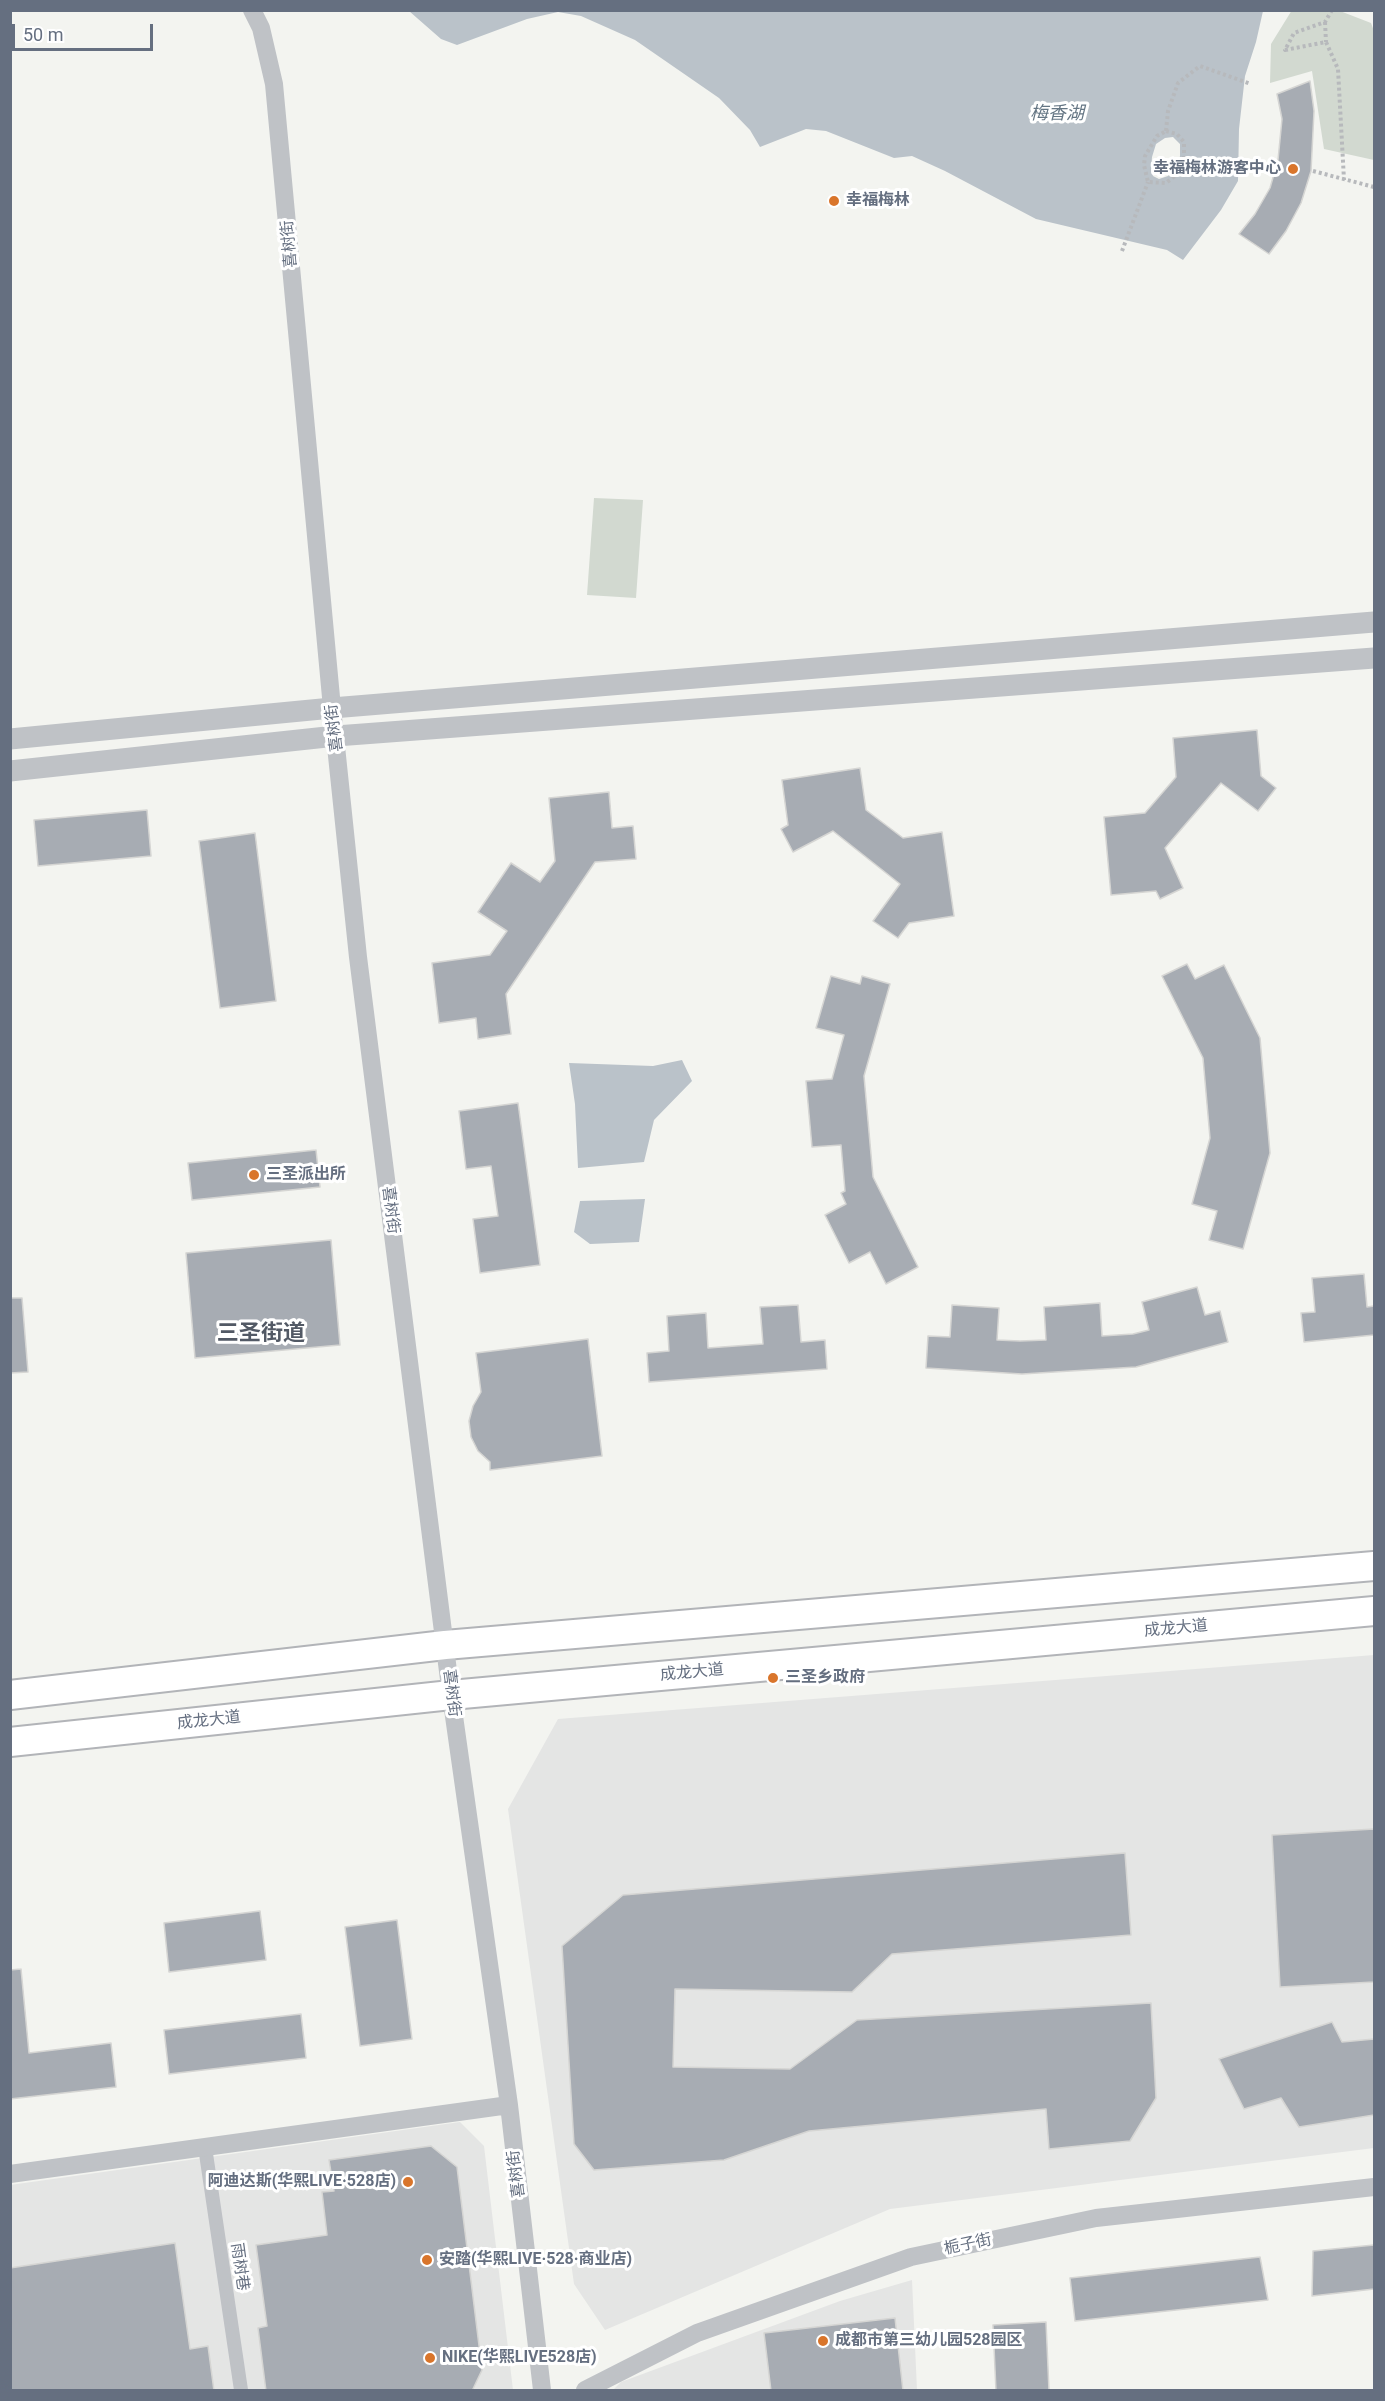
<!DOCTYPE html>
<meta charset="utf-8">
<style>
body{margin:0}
#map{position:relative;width:1385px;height:2401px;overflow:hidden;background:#f3f4f0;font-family:Roboto,sans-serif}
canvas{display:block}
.frame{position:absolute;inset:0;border:12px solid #656f80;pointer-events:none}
.scale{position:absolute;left:12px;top:24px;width:141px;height:27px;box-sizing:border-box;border:3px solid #656f80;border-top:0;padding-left:8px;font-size:18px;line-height:21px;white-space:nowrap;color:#656f80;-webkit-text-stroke:4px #fff;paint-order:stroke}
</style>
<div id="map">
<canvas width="1385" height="2401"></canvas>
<div class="frame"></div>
<div class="scale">50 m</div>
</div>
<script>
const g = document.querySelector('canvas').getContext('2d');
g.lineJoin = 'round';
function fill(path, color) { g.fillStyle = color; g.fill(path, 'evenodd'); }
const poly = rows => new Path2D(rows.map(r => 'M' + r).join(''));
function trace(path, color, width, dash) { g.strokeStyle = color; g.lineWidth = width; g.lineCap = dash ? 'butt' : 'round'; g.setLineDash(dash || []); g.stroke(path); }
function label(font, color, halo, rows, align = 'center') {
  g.font = font + ' Roboto,"Noto Sans SC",sans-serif'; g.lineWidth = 6; g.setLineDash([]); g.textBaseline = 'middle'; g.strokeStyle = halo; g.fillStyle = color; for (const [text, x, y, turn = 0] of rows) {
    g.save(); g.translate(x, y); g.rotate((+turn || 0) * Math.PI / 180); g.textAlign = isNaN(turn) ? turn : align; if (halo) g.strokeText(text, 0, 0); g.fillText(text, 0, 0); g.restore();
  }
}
fill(poly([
 [1374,1655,1374,2148,890,2209,605,2330,574,2284,508,1809,558,1719],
 [460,2122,484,2146,513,2390,11,2390,10,2185],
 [912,2280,917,2390,613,2390,621,2382,840,2301]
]), '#e4e5e4');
fill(poly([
 [1292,10,1340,11,1371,23,1374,31,1374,160,1324,149,1312,71,1270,83,1271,44],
 [594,498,643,500,636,598,587,595]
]), '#d2d9d0');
fill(poly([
 [409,11,1263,11,1256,42,1245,76,1239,129,1238,181,1221,210,1183,260,1167,250,1036,219,945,171,912,156,894,158,826,131,806,129,760,147,750,130,719,98,635,40,581,16,558,12,527,19,457,45,441,39],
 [1173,137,1180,144,1180,156,1177,168,1168,176,1159,179,1153,176,1151,170,1152,157,1156,144,1165,138],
 [682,1060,692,1081,654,1120,644,1162,578,1168,575,1104,569,1063,653,1066],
 [645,1199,639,1242,590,1244,574,1232,580,1201]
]), '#bac2c9');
const building = poly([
 [1310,81,1314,111,1311,171,1301,203,1286,231,1269,254,1239,234,1255,214,1270,188,1278,160,1282,119,1277,94,1310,81],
 [1257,730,1261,776,1276,788,1258,811,1221,783,1165,848,1183,888,1160,899,1156,891,1111,895,1104,817,1145,813,1176,777,1173,738,1257,730],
 [860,768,866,810,903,838,942,832,954,916,909,923,898,938,873,921,900,884,833,831,793,852,781,829,788,825,782,780,860,768],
 [609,792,612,828,633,826,636,859,595,862,506,994,511,1034,478,1039,476,1018,439,1023,432,963,490,955,507,931,478,912,511,863,540,882,555,861,549,798,609,792],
 [147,810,151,856,38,866,34,820,147,810],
 [255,833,276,1001,220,1008,199,841,255,833],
 [1187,964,1195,979,1224,965,1260,1038,1270,1153,1243,1249,1209,1240,1217,1211,1192,1204,1210,1138,1203,1058,1162,976,1187,964],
 [831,976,860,984,862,976,890,984,864,1076,873,1177,918,1267,886,1284,870,1252,849,1263,825,1215,846,1204,841,1193,845,1191,841,1145,812,1147,806,1081,832,1079,844,1035,816,1028,831,976],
 [518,1103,540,1265,480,1273,473,1219,498,1216,491,1166,466,1169,459,1111,518,1103],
 [316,1150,320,1187,192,1200,188,1163,316,1150],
 [331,1240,340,1345,195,1358,186,1253,331,1240],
 [1364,1274,1367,1307,1374,1306,1374,1335,1304,1342,1301,1313,1315,1312,1312,1278,1364,1274],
 [1197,1287,1205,1315,1220,1311,1228,1342,1136,1367,1022,1374,926,1368,928,1336,950,1337,952,1305,999,1308,997,1340,1020,1341,1046,1340,1044,1307,1100,1303,1102,1336,1133,1334,1149,1330,1142,1302,1197,1287],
 [10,1298,22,1298,28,1372,10,1373,10,1298],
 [798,1305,801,1342,825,1340,827,1369,649,1382,647,1353,669,1351,667,1316,706,1313,708,1348,763,1344,760,1307,798,1305],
 [588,1339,602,1456,490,1470,490,1462,478,1451,471,1437,469,1421,473,1406,481,1392,476,1353,588,1339],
 [1374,1829,1374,1982,1280,1987,1272,1835,1374,1829],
 [1125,1853,1131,1935,892,1954,852,1992,675,1989,673,2067,790,2069,857,2020,1151,2003,1156,2098,1130,2141,1049,2149,1046,2109,809,2131,724,2160,594,2170,574,2144,562,1946,623,1895,1125,1853],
 [260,1911,266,1960,169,1972,164,1923,260,1911],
 [397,1920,412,2039,360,2046,345,1927,397,1920],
 [21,1969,29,2053,111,2043,116,2087,10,2099,10,1970,21,1969],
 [301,2014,306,2058,169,2074,164,2030,301,2014],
 [1332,2022,1342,2042,1374,2039,1374,2115,1299,2127,1281,2098,1244,2109,1219,2059,1332,2022],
 [431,2146,457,2167,482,2370,472,2391,266,2391,258,2328,267,2326,256,2245,327,2235,322,2192,334,2191,329,2160,431,2146],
 [175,2243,190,2349,208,2346,214,2391,10,2391,10,2268,175,2243],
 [1374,2245,1374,2289,1312,2296,1313,2251,1374,2245],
 [1260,2257,1268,2300,1075,2321,1070,2278,1260,2257],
 [895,2318,903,2391,771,2391,764,2333,895,2318],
 [1046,2322,1049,2391,996,2391,993,2325,1046,2322]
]);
fill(building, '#a7acb3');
trace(building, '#d5d5d3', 1.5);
const trunk = poly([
 [10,1695,445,1645,1374,1566],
 [10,1742,451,1695,1374,1611]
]);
trace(trunk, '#b2b4b8', 32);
trace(poly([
 [1332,10,1325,22,1294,33,1285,50,1326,42,1338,69,1344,180],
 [1325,22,1326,42],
 [1166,131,1177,134,1184,142,1184,164,1179,173,1166,183,1148,182,1144,165,1145,156,1157,136,1166,131],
 [1166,131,1168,111,1178,83,1200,66,1251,84],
 [1184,164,1276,166],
 [1313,171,1374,187],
 [1122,251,1148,182]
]), '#b7b9bc', 4, [3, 3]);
trace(poly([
 [205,2147,241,2390]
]), '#bfc2c6', 14);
trace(poly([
 [252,10,261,28,274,84,332,708,358,957,451,1695,509,2105,542,2390],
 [10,2174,509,2105],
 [585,2390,697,2333,911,2257,1096,2218,1374,2187]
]), '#bfc2c6', 18);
trace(poly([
 [10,739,332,708,1374,622],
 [10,771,336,736,1374,658]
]), '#bfc2c6', 21);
trace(trunk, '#fff', 28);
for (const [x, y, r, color] of [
 [1293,169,6,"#d9752b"],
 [834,201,6,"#d9752b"],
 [254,1175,6,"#d9752b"],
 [773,1678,6,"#d9752b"],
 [408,2182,6,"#d9752b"],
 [427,2260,6,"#d9752b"],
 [823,2341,6,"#d9752b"],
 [430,2358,6,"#d9752b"]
]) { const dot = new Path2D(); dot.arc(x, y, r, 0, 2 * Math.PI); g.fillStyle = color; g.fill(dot); trace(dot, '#fff', 2); }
label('bold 16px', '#656f80', '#fff', [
 ["幸福梅林游客中心",1281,169,"right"],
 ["幸福梅林",846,201],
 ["三圣派出所",266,1175],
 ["三圣乡政府",785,1678],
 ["阿迪达斯(华熙LIVE·528店)",396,2182,"right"],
 ["安踏(华熙LIVE·528·商业店)",439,2260],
 ["成都市第三幼儿园528园区",835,2341],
 ["NIKE(华熙LIVE528店)",442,2358]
], 'left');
label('16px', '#656f80', '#fff', [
 ["喜树街",290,244,-95],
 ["喜树街",335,728,-97],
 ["喜树街",390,1210,83],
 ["成龙大道",1176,1629,-5],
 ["成龙大道",692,1673,-5],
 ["喜树街",451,1693,83],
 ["成龙大道",209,1721,-6],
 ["喜树街",517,2174,-97],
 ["栀子街",968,2245,-12],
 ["雨树巷",239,2267,82]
]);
label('italic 18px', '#657684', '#fff', [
 ["梅香湖",1057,114]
]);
label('bold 22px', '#525965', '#fff', [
 ["三圣街道",261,1334]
]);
</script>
